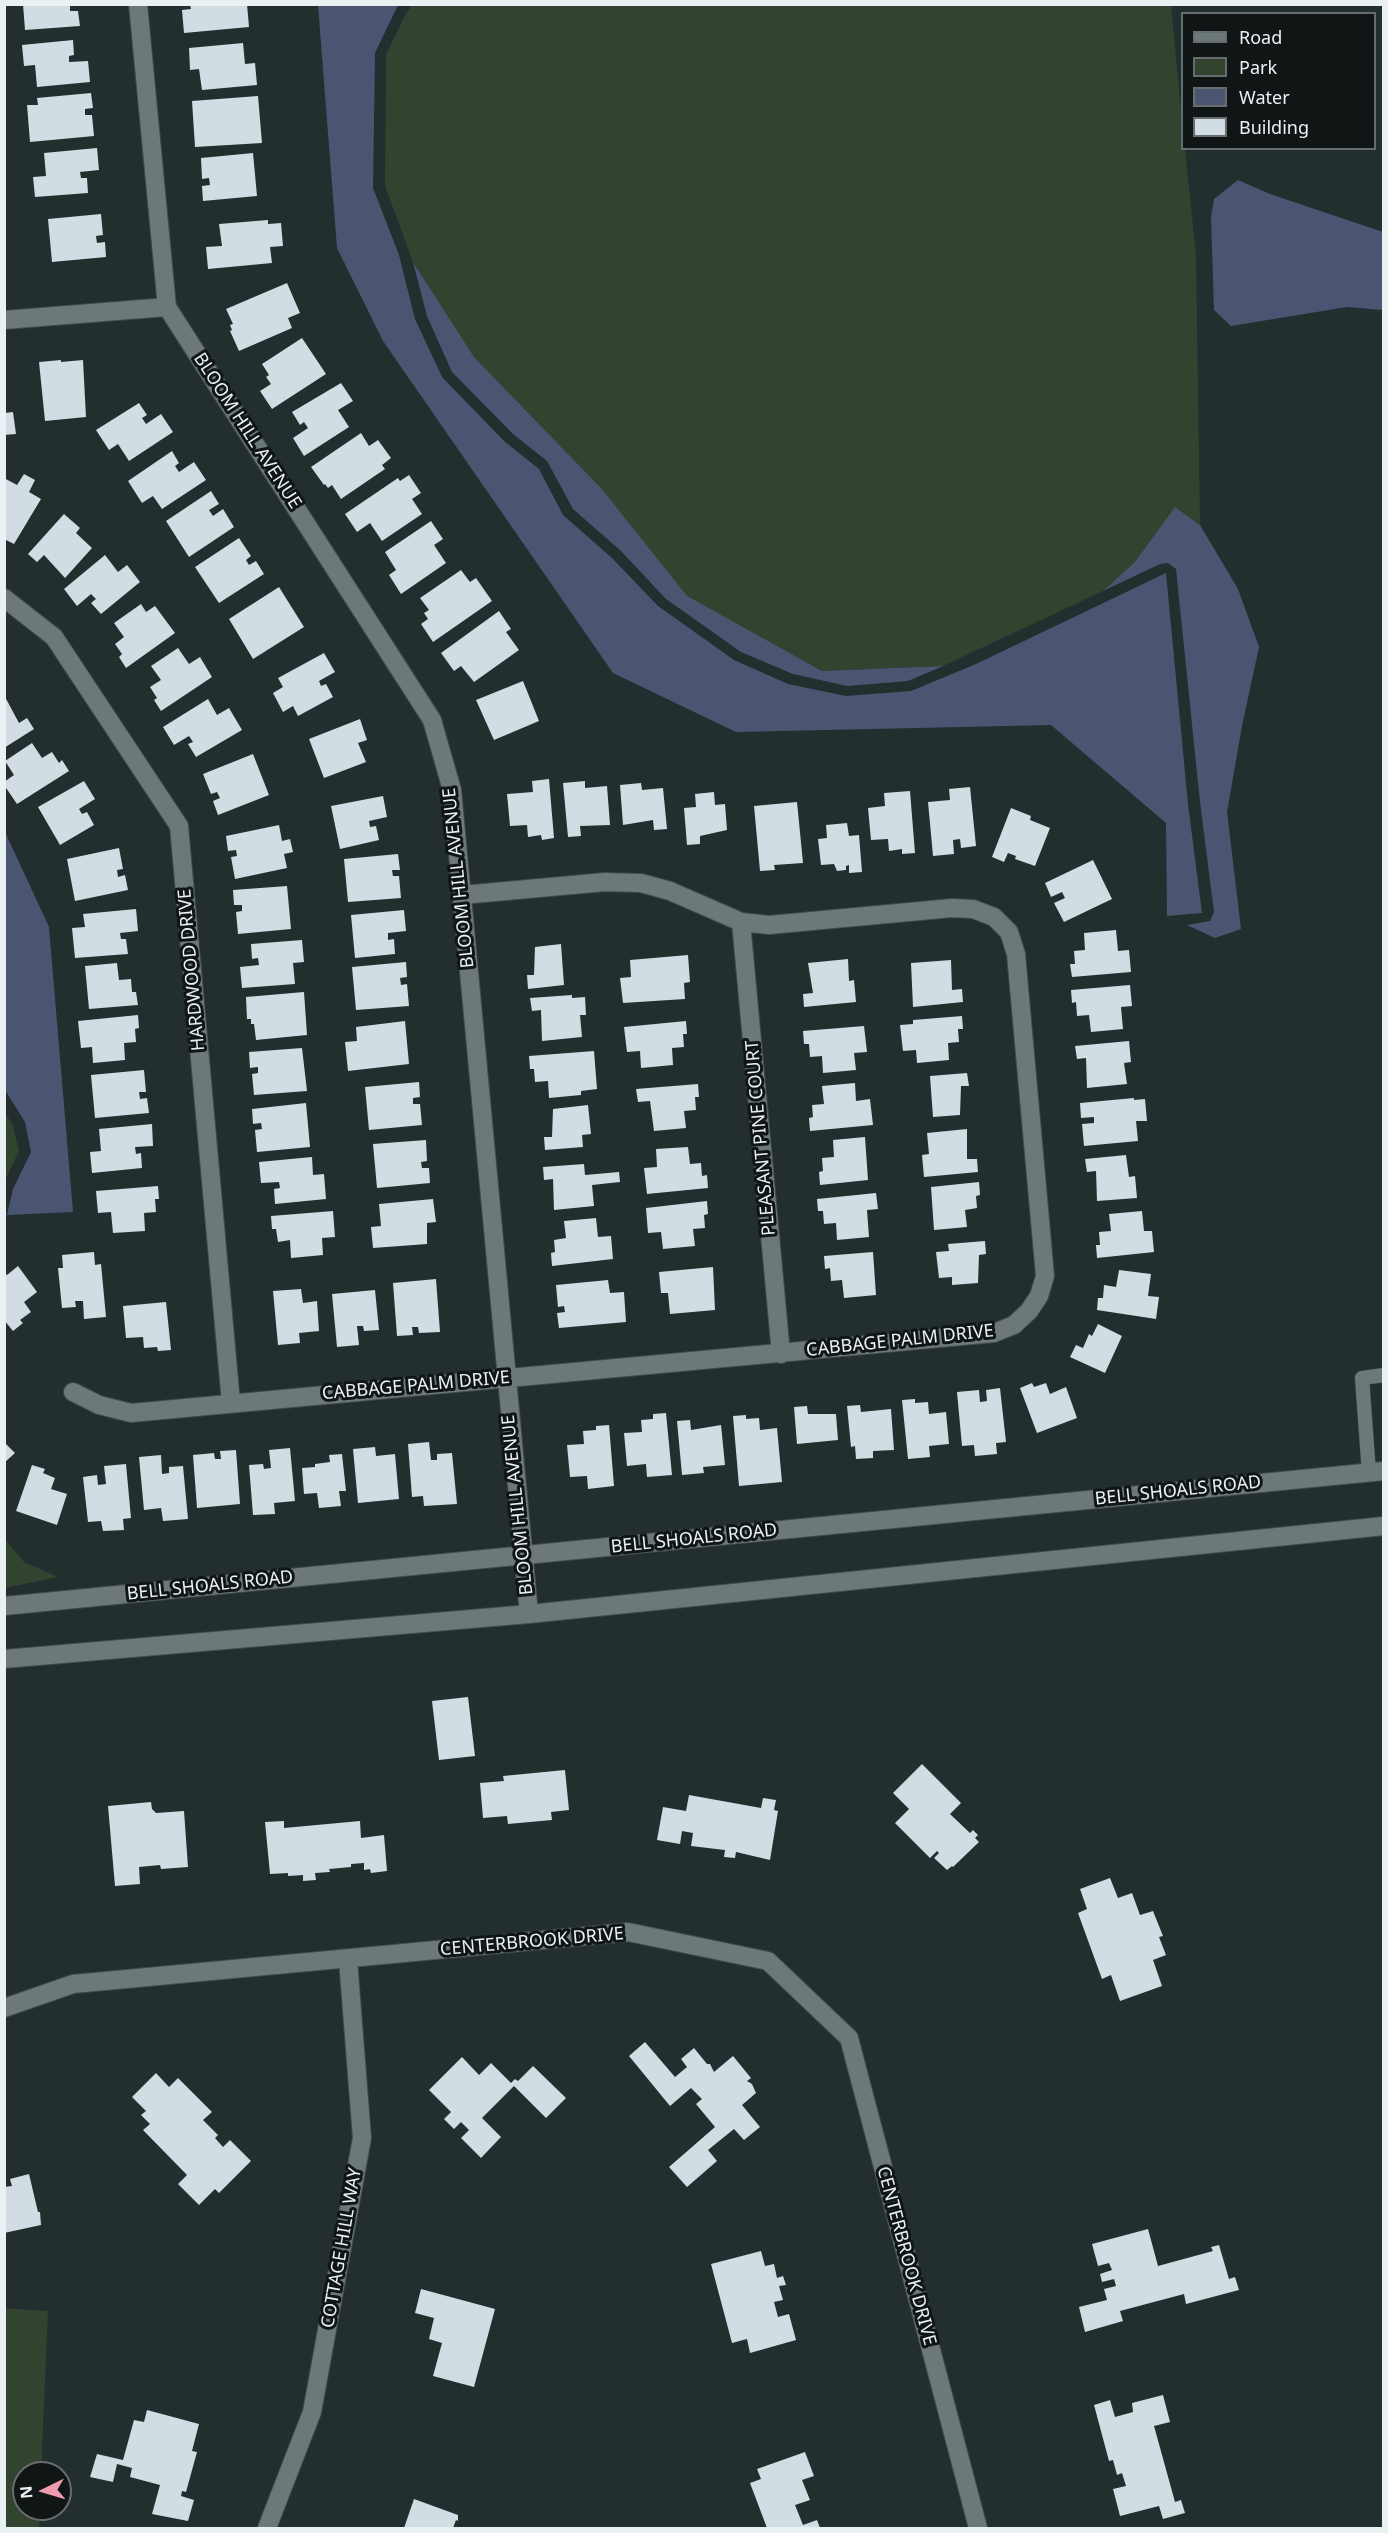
<!DOCTYPE html>
<style>
body{margin:0}
#map{position:relative;width:1388px;height:2533px;overflow:hidden;background:#232e2f;font-family:"Noto Sans",sans-serif}
canvas{display:block}
.frame{position:absolute;inset:0;border:6px solid #eaf1f2;pointer-events:none}
.legend{position:absolute;left:1181px;top:12px;width:195px;height:138px;box-sizing:border-box;background:#101516;border:2px solid #676d6e;margin:0;padding:8px 10px;list-style:none;font-size:18px;color:#eaf1f2}
.legend li{display:flex;align-items:center;gap:12px;height:30px}
.legend b{width:30px;border:2px solid #676d6e}
.north{position:absolute;left:12px;top:2461px;width:60px;height:60px;box-sizing:border-box;background:#101516;border:2px solid #676d6e;border-radius:50%;rotate:265deg;font-size:16px;font-weight:700;line-height:24px;text-align:center;color:#eaf1f2}
.north::after{content:'';display:block;margin:auto;width:21px;height:27px;background:#f29aad;clip-path:polygon(50% 0,100% 100%,50% 72%,0 100%)}
</style>
<div id="map">
<canvas width="1388" height="2533"></canvas>
<div class="frame"></div>
<ul class="legend">
<li><b style="height:8px;background:#6c787a"></b>Road</li>
<li><b style="height:16px;background:#324430"></b>Park</li>
<li><b style="height:16px;background:#4b5572"></b>Water</li>
<li><b style="height:16px;background:#d2dce3"></b>Building</li>
</ul>
<div class="north">N</div>
</div>
<script>
const g = document.querySelector('canvas').getContext('2d');
g.lineJoin = 'round';
function fill(path, color) { g.fillStyle = color; g.fill(path, 'evenodd'); }
const poly = rows => new Path2D(rows.map(r => 'M' + r).join(''));
function trace(path, color, width, dash) { g.strokeStyle = color; g.lineWidth = width; g.lineCap = dash ? 'butt' : 'round'; g.setLineDash(dash || []); g.stroke(path); }
function label(font, color, halo, rows, align = 'center') {
  g.font = font + ' "Noto Sans",sans-serif'; g.lineWidth = 6; g.setLineDash([]); g.textBaseline = 'middle'; g.strokeStyle = halo; g.fillStyle = color; for (const [text, x, y, turn = 0] of rows) {
    g.save(); g.translate(x, y); g.rotate((+turn || 0) * Math.PI / 180); g.textAlign = isNaN(turn) ? turn : align; if (halo) g.strokeText(text, 0, 0); g.fillText(text, 0, 0); g.restore();
  }
}
fill(poly([
 [412,5,1171,5,1182,121,1182,148,1185,149,1196,256,1200,525,1175,507,1134,563,1103,591,943,666,822,671,686,596,601,488,474,357,413,262,385,186,386,55,404,17],
 [5,1112,13,1126,19,1151,5,1180],
 [4,1538,24,1562,58,1577,5,1588],
 [4,2308,48,2311,41,2473,24,2473,24,2509,40,2509,39,2528,5,2528]
]), '#324430');
fill(poly([
 [318,5,398,5,375,53,373,188,399,255,415,319,442,377,504,441,539,469,563,515,612,558,658,606,734,660,788,684,846,696,911,691,976,664,1166,573,1188,804,1202,913,1167,916,1166,823,1051,725,736,732,613,673,383,341,337,248],
 [1238,180,1270,194,1383,232,1383,310,1347,307,1231,326,1214,310,1211,217,1214,199],
 [413,262,474,357,601,488,687,596,822,671,943,666,908,681,847,686,793,674,741,652,666,599,621,551,573,509,547,461,513,434,452,372,427,316],
 [1175,507,1200,525,1238,589,1259,647,1242,726,1227,812,1241,929,1215,938,1187,925,1210,921,1214,912,1200,802,1176,569,1168,563,1160,564,1103,591,1134,563],
 [5,832,49,927,73,1212,7,1215,13,1189,31,1152,25,1122,5,1090]
]), '#4b5572');
fill(poly([
 [23,4,70,4,70,11,78,11,80,26,25,30],
 [190,4,247,4,249,27,184,33,182,10,191,9],
 [73,40,74,55,69,56,69,62,88,61,90,82,37,87,35,65,24,66,22,45],
 [243,43,245,64,255,63,257,85,202,90,199,69,190,70,189,48],
 [91,93,93,108,85,109,85,115,92,115,94,136,30,142,27,105,38,105,37,98],
 [258,96,262,143,195,147,192,101],
 [97,148,99,170,80,172,81,178,87,178,88,193,35,197,33,177,46,176,44,153],
 [253,153,257,196,203,201,202,186,210,185,209,178,202,179,201,158],
 [101,214,103,235,96,236,97,243,105,242,106,257,52,262,48,219],
 [268,220,268,224,281,223,283,246,270,247,272,263,208,269,206,247,222,246,219,224],
 [287,283,300,313,288,318,292,328,239,351,230,331,232,330,230,325,233,324,226,309],
 [302,338,326,374,272,409,260,391,271,384,266,377,269,375,262,364],
 [61,360,61,362,83,360,86,417,45,421,39,362],
 [341,383,353,401,338,410,349,427,304,456,293,438,308,428,304,422,300,425,292,412],
 [139,403,147,415,142,418,146,424,161,414,173,432,129,461,118,444,109,450,96,430],
 [13,412,16,434,4,435,4,413],
 [361,433,369,446,378,440,391,458,382,465,385,469,341,499,332,485,328,488,325,484,324,485,311,467],
 [172,451,179,463,175,466,179,472,194,462,206,480,162,509,153,496,142,503,128,481],
 [24,474,35,480,29,492,41,499,14,544,4,539,4,478,17,485],
 [409,475,421,493,412,499,422,514,382,541,370,523,357,532,345,514,398,478,400,481],
 [211,491,219,504,209,510,213,516,223,509,234,527,189,557,166,521],
 [64,514,80,528,76,533,92,548,65,578,44,555,37,562,28,554],
 [431,521,443,539,434,545,446,563,401,594,389,575,396,570,385,552],
 [239,538,251,556,246,560,249,565,256,561,264,574,219,603,195,567],
 [105,555,118,572,127,565,140,582,101,614,91,603,96,599,91,594,77,606,64,589],
 [461,570,470,582,476,578,492,601,433,642,421,624,428,619,424,613,429,610,420,598],
 [279,587,304,627,253,659,229,619],
 [141,604,146,612,155,606,175,633,126,668,119,657,122,654,115,644,124,637,114,623],
 [499,611,511,629,506,632,519,650,474,682,461,666,454,671,441,653],
 [178,648,189,664,200,657,212,677,161,711,154,700,157,698,150,687,161,680,151,666],
 [324,653,335,672,319,681,321,686,326,684,333,697,298,716,293,706,283,712,273,693,283,687,278,678],
 [523,681,539,721,494,740,476,700],
 [4,695,19,723,27,718,34,729,4,748],
 [208,699,217,715,229,708,242,730,196,757,188,744,193,742,189,736,174,745,163,727],
 [360,719,367,740,358,743,366,762,324,778,309,739],
 [32,743,42,758,52,752,59,763,62,760,69,771,17,804,4,785,4,782,14,775,5,761],
 [253,754,269,795,218,815,213,801,220,798,217,792,211,794,203,774],
 [549,779,554,838,542,840,541,835,528,837,527,825,510,826,507,794,533,792,532,781],
 [84,781,95,799,79,809,82,814,87,812,94,825,60,845,38,807],
 [585,781,585,788,607,786,610,825,580,826,581,836,568,837,563,783],
 [641,783,642,790,663,788,667,829,654,830,653,820,623,825,620,785],
 [970,787,976,846,961,848,960,839,953,840,954,854,933,856,928,802,950,800,949,789],
 [910,791,915,853,902,854,902,849,889,851,888,839,871,840,868,808,885,806,884,793],
 [714,792,715,805,725,804,727,830,700,836,700,844,687,845,684,808,696,807,695,794],
 [383,796,387,817,369,821,370,827,376,826,379,840,340,849,331,806],
 [797,802,803,863,774,865,775,870,760,871,754,806],
 [1011,808,1031,816,1030,820,1050,828,1035,866,1015,859,1016,856,1008,853,1004,862,992,857],
 [847,823,849,836,859,835,862,872,849,873,849,865,846,866,846,870,837,871,834,864,821,865,818,839,827,838,826,825],
 [279,825,282,841,290,839,293,852,284,854,287,868,235,879,231,857,237,856,236,850,228,851,226,836],
 [119,848,123,869,117,870,118,877,125,875,128,890,75,901,67,859],
 [398,854,400,870,392,870,393,876,399,876,401,898,348,902,344,859],
 [1093,860,1112,899,1064,922,1054,903,1065,898,1062,892,1051,897,1045,883],
 [287,886,291,929,238,934,236,912,242,911,242,905,234,905,233,890],
 [136,909,138,931,120,933,121,939,126,939,128,954,75,958,72,928,85,927,83,914],
 [404,910,406,931,388,933,388,940,394,939,395,954,355,958,351,915],
 [1116,930,1118,951,1129,950,1131,972,1072,977,1070,964,1075,964,1074,951,1085,950,1084,933],
 [302,940,304,962,293,963,295,984,242,988,240,967,259,965,258,958,252,959,251,944],
 [561,944,564,985,528,989,527,975,534,975,535,947],
 [688,955,690,982,684,983,685,999,623,1003,620,978,631,977,630,960],
 [848,959,849,981,854,980,856,1002,804,1007,803,994,813,993,808,963],
 [951,960,952,990,962,989,963,1002,913,1007,911,963],
 [406,962,407,977,400,978,401,985,407,984,409,1006,356,1010,352,967],
 [117,963,119,980,131,979,132,992,136,992,138,1005,89,1009,85,966],
 [1130,985,1132,1006,1121,1007,1123,1029,1091,1032,1089,1015,1077,1016,1076,1002,1072,1003,1071,990],
 [304,992,307,1035,256,1040,254,1024,251,1024,251,1019,247,1019,246,997],
 [572,995,572,998,585,997,586,1015,580,1015,582,1037,542,1041,541,1010,532,1011,530,998],
 [138,1015,139,1028,135,1029,136,1042,124,1043,125,1060,93,1063,92,1047,81,1048,78,1021],
 [962,1016,963,1029,958,1029,959,1042,948,1043,949,1060,917,1063,916,1050,903,1051,900,1025,913,1024,913,1020],
 [405,1021,409,1064,348,1071,345,1042,357,1041,356,1027],
 [686,1021,687,1034,683,1034,684,1047,672,1048,673,1065,641,1068,640,1051,627,1052,624,1027],
 [864,1026,867,1052,854,1053,856,1070,823,1073,822,1056,810,1057,809,1044,804,1044,803,1031],
 [1129,1041,1131,1062,1124,1063,1127,1084,1087,1088,1086,1058,1077,1059,1075,1046],
 [302,1048,307,1091,254,1095,252,1074,258,1073,258,1067,250,1068,249,1052],
 [594,1051,597,1089,581,1091,581,1095,549,1098,548,1081,535,1082,534,1069,530,1069,529,1056],
 [144,1070,146,1092,139,1092,140,1099,147,1098,149,1113,95,1118,91,1075],
 [967,1073,969,1086,961,1086,960,1115,933,1117,930,1076],
 [419,1082,420,1097,413,1098,413,1104,420,1104,422,1125,369,1130,365,1087],
 [855,1083,856,1101,870,1099,873,1125,810,1131,809,1118,813,1117,812,1105,824,1104,822,1086],
 [698,1084,699,1097,695,1097,696,1110,684,1111,686,1128,654,1131,650,1101,638,1102,636,1089],
 [1134,1098,1134,1100,1145,1099,1147,1121,1136,1121,1138,1141,1084,1146,1082,1124,1094,1123,1094,1117,1081,1118,1080,1103],
 [306,1103,310,1147,257,1152,255,1130,262,1129,261,1123,253,1124,252,1109],
 [588,1105,591,1134,582,1135,583,1147,545,1150,544,1137,552,1137,553,1109],
 [152,1124,153,1146,135,1147,136,1154,141,1153,142,1168,92,1173,90,1152,101,1151,99,1129],
 [967,1129,967,1159,977,1159,978,1172,924,1177,922,1155,929,1154,927,1133],
 [865,1137,868,1180,820,1185,819,1172,823,1171,822,1158,834,1157,833,1140],
 [426,1140,427,1161,421,1162,422,1168,429,1168,430,1183,377,1188,373,1144],
 [688,1147,690,1164,701,1163,702,1176,707,1175,708,1188,647,1194,644,1168,657,1167,656,1149],
 [1126,1155,1129,1177,1135,1176,1137,1198,1097,1201,1096,1171,1087,1172,1085,1159],
 [312,1157,313,1175,324,1174,326,1199,275,1204,274,1189,280,1188,279,1182,261,1183,259,1162],
 [584,1164,585,1175,619,1172,620,1182,592,1185,594,1206,554,1210,553,1179,544,1180,543,1167],
 [979,1182,980,1195,976,1196,977,1208,965,1210,967,1227,934,1230,931,1187],
 [158,1186,159,1199,155,1199,156,1212,144,1213,145,1231,113,1233,111,1212,98,1213,96,1191],
 [876,1193,878,1209,867,1210,869,1237,837,1240,836,1223,824,1224,823,1211,818,1211,817,1199],
 [433,1199,436,1222,427,1223,427,1244,373,1248,371,1227,381,1226,379,1204],
 [707,1201,708,1214,704,1215,705,1228,693,1229,695,1246,663,1249,661,1232,648,1233,646,1208],
 [333,1211,335,1237,322,1238,323,1255,291,1258,290,1240,278,1242,276,1229,272,1229,271,1216],
 [1142,1211,1144,1231,1152,1231,1154,1252,1097,1258,1096,1245,1100,1245,1099,1232,1111,1231,1109,1214],
 [596,1218,598,1237,611,1236,613,1259,552,1266,551,1253,555,1252,554,1240,566,1238,564,1221],
 [985,1241,986,1254,979,1255,978,1283,952,1285,952,1277,939,1278,936,1252,949,1251,948,1244],
 [94,1252,95,1265,101,1264,106,1317,84,1319,83,1301,75,1301,76,1307,62,1308,58,1268,63,1268,62,1255],
 [873,1252,876,1295,844,1298,842,1280,831,1281,830,1268,825,1269,824,1256],
 [18,1266,37,1292,24,1302,31,1312,20,1320,23,1323,13,1331,4,1320,4,1272,7,1275],
 [713,1267,715,1310,670,1314,668,1293,661,1293,659,1272],
 [1119,1270,1151,1274,1148,1296,1159,1297,1156,1319,1097,1310,1098,1298,1103,1298,1104,1285,1116,1287],
 [436,1279,440,1332,419,1333,418,1327,412,1327,413,1335,397,1336,393,1283],
 [608,1280,610,1293,624,1292,626,1322,559,1328,557,1313,565,1312,564,1306,558,1307,556,1285],
 [301,1289,303,1303,317,1301,319,1331,299,1333,300,1343,278,1345,273,1291],
 [375,1290,379,1330,364,1331,363,1326,357,1326,359,1345,337,1347,332,1294],
 [166,1302,171,1350,158,1351,157,1347,144,1348,143,1337,126,1338,123,1306],
 [1098,1324,1122,1336,1105,1373,1070,1357,1076,1345,1083,1348,1089,1334,1092,1336],
 [1032,1383,1034,1387,1046,1383,1050,1394,1066,1387,1077,1418,1037,1433,1020,1388],
 [1000,1388,1006,1442,996,1443,997,1454,975,1456,974,1445,962,1446,957,1392,979,1390,980,1402,987,1401,986,1390],
 [915,1399,915,1403,928,1402,929,1414,946,1412,949,1444,929,1446,930,1457,908,1459,902,1400],
 [860,1405,861,1412,891,1409,894,1450,873,1451,873,1458,856,1459,855,1446,851,1447,847,1406],
 [807,1406,808,1414,836,1414,838,1440,797,1444,794,1407],
 [666,1413,672,1475,647,1477,646,1464,627,1466,624,1433,642,1432,641,1420,653,1419,653,1414],
 [746,1415,746,1419,759,1418,760,1430,777,1428,782,1482,739,1486,733,1416],
 [690,1420,691,1430,721,1425,725,1465,703,1467,704,1473,682,1475,677,1421],
 [609,1425,614,1486,588,1489,587,1476,570,1477,567,1445,584,1444,583,1431,596,1430,596,1426],
 [4,1442,15,1453,4,1463],
 [429,1442,431,1460,437,1460,437,1454,452,1453,457,1504,424,1506,423,1496,412,1497,408,1444],
 [375,1447,376,1456,395,1454,399,1499,358,1503,353,1449],
 [290,1448,295,1501,274,1503,275,1514,253,1515,249,1465,263,1464,264,1469,271,1468,269,1450],
 [236,1450,240,1504,197,1508,193,1455,214,1453,215,1459,221,1459,220,1451],
 [342,1454,346,1491,339,1491,341,1506,319,1508,317,1493,304,1494,302,1468,315,1467,315,1464,330,1462,329,1455],
 [161,1455,162,1474,169,1473,169,1467,183,1466,188,1519,163,1521,161,1508,144,1510,139,1457],
 [126,1464,131,1518,123,1519,124,1530,103,1531,101,1521,88,1522,83,1477,97,1475,98,1485,106,1484,104,1466],
 [32,1465,45,1469,43,1473,55,1478,51,1489,67,1494,57,1525,16,1511],
 [468,1697,475,1756,439,1760,432,1701],
 [922,1764,961,1803,950,1814,970,1833,973,1830,978,1835,975,1838,979,1842,953,1867,952,1866,947,1870,934,1858,939,1853,937,1851,930,1858,895,1823,909,1809,893,1793],
 [565,1770,569,1810,551,1812,552,1820,508,1824,507,1816,483,1818,480,1783,504,1781,503,1776],
 [689,1795,761,1808,763,1798,776,1800,774,1810,778,1811,770,1860,736,1852,735,1858,724,1857,725,1850,691,1846,693,1833,682,1831,680,1844,657,1840,663,1807,686,1811],
 [151,1802,152,1809,156,1813,184,1811,188,1867,161,1869,160,1865,139,1867,140,1884,115,1886,108,1806],
 [284,1821,284,1828,360,1821,361,1838,384,1835,387,1871,371,1873,370,1869,364,1870,364,1863,351,1864,351,1867,329,1869,330,1872,315,1873,316,1880,303,1881,303,1875,288,1876,288,1873,270,1874,265,1822],
 [1110,1878,1118,1898,1132,1893,1140,1915,1153,1911,1163,1936,1159,1937,1166,1955,1153,1960,1162,1986,1120,2001,1111,1975,1102,1979,1078,1913,1087,1909,1080,1889],
 [645,2042,675,2077,687,2067,681,2059,694,2048,707,2064,710,2064,714,2072,733,2056,751,2078,747,2081,752,2084,756,2093,742,2105,760,2127,744,2140,734,2129,708,2150,717,2161,687,2187,669,2167,715,2127,696,2104,702,2099,691,2088,670,2106,629,2056],
 [462,2057,479,2075,491,2063,511,2083,515,2079,518,2081,533,2066,566,2098,546,2118,514,2086,482,2118,501,2137,481,2158,461,2138,469,2130,461,2122,454,2129,444,2119,451,2112,429,2090],
 [156,2073,169,2087,178,2078,212,2112,203,2120,218,2135,215,2138,223,2147,230,2140,251,2161,219,2193,215,2189,199,2205,178,2184,187,2175,143,2130,150,2124,141,2115,146,2111,132,2097],
 [29,2174,38,2212,40,2212,41,2225,4,2233,4,2187,12,2186,10,2179],
 [1148,2229,1158,2266,1213,2251,1211,2247,1219,2245,1229,2279,1235,2277,1239,2290,1186,2304,1184,2294,1120,2311,1123,2321,1085,2332,1079,2307,1107,2300,1104,2289,1116,2286,1114,2279,1102,2282,1100,2274,1112,2270,1109,2263,1098,2266,1092,2244],
 [761,2251,765,2266,774,2264,777,2278,783,2276,786,2285,779,2286,783,2300,774,2302,778,2317,789,2314,796,2340,750,2353,747,2339,732,2343,711,2264],
 [421,2289,495,2309,474,2387,433,2376,442,2343,429,2339,434,2318,415,2313],
 [1163,2395,1170,2422,1154,2426,1175,2502,1181,2500,1185,2513,1163,2519,1159,2506,1120,2516,1113,2489,1126,2486,1122,2473,1117,2475,1113,2460,1109,2461,1094,2405,1110,2400,1115,2417,1133,2412,1132,2403],
 [147,2410,199,2424,192,2451,197,2452,186,2492,182,2491,181,2496,194,2500,188,2521,152,2514,160,2485,130,2477,132,2468,117,2464,113,2482,90,2477,97,2454,123,2460,134,2420,144,2422],
 [805,2452,814,2476,802,2480,810,2500,795,2505,803,2525,817,2520,820,2528,767,2528,750,2483,761,2479,757,2469],
 [414,2499,458,2515,458,2521,456,2520,453,2528,404,2528]
]), '#d2dce3');
const lane = poly([
 [1369,1473,1362,1378,1384,1375]
]);
const street = poly([
 [138,4,167,307,432,720,452,790,529,1614],
 [4,320,167,307],
 [4,598,54,637,179,826,231,1403],
 [741,922,781,1354],
 [73,1392,99,1405,131,1413,994,1333,1014,1325,1029,1311,1039,1296,1045,1276,1016,954,1009,932,994,917,973,909,952,908,769,925,741,922,670,891,641,883,605,882,462,895],
 [4,2008,73,1984,628,1932,768,1961,849,2038,978,2528],
 [267,2528,312,2412,362,2138,348,1960]
]);
const secondary = poly([
 [4,1606,1384,1471],
 [4,1659,529,1614,1384,1526]
]);
trace(lane, '#414b4c', 15);
trace(street, '#414b4c', 20);
trace(secondary, '#414b4c', 20);
trace(lane, '#6c787a', 14);
trace(street, '#6c787a', 18);
trace(secondary, '#6c787a', 18);
label('18px', '#eaf1f2', '#101516', [
 ["BLOOM HILL AVENUE",247,431,57],
 ["BLOOM HILL AVENUE",459,878,-96],
 ["HARDWOOD DRIVE",192,970,-95],
 ["PLEASANT PINE COURT",761,1138,-95],
 ["CABBAGE PALM DRIVE",900,1341,-6],
 ["CABBAGE PALM DRIVE",416,1386,-5],
 ["BELL SHOALS ROAD",1178,1491,-6],
 ["BLOOM HILL AVENUE",518,1505,-96],
 ["BELL SHOALS ROAD",694,1539,-6],
 ["BELL SHOALS ROAD",210,1586,-6],
 ["CENTERBROOK DRIVE",532,1942,-5],
 ["COTTAGE HILL WAY",342,2248,-80],
 ["CENTERBROOK DRIVE",906,2256,75]
]);
</script>
